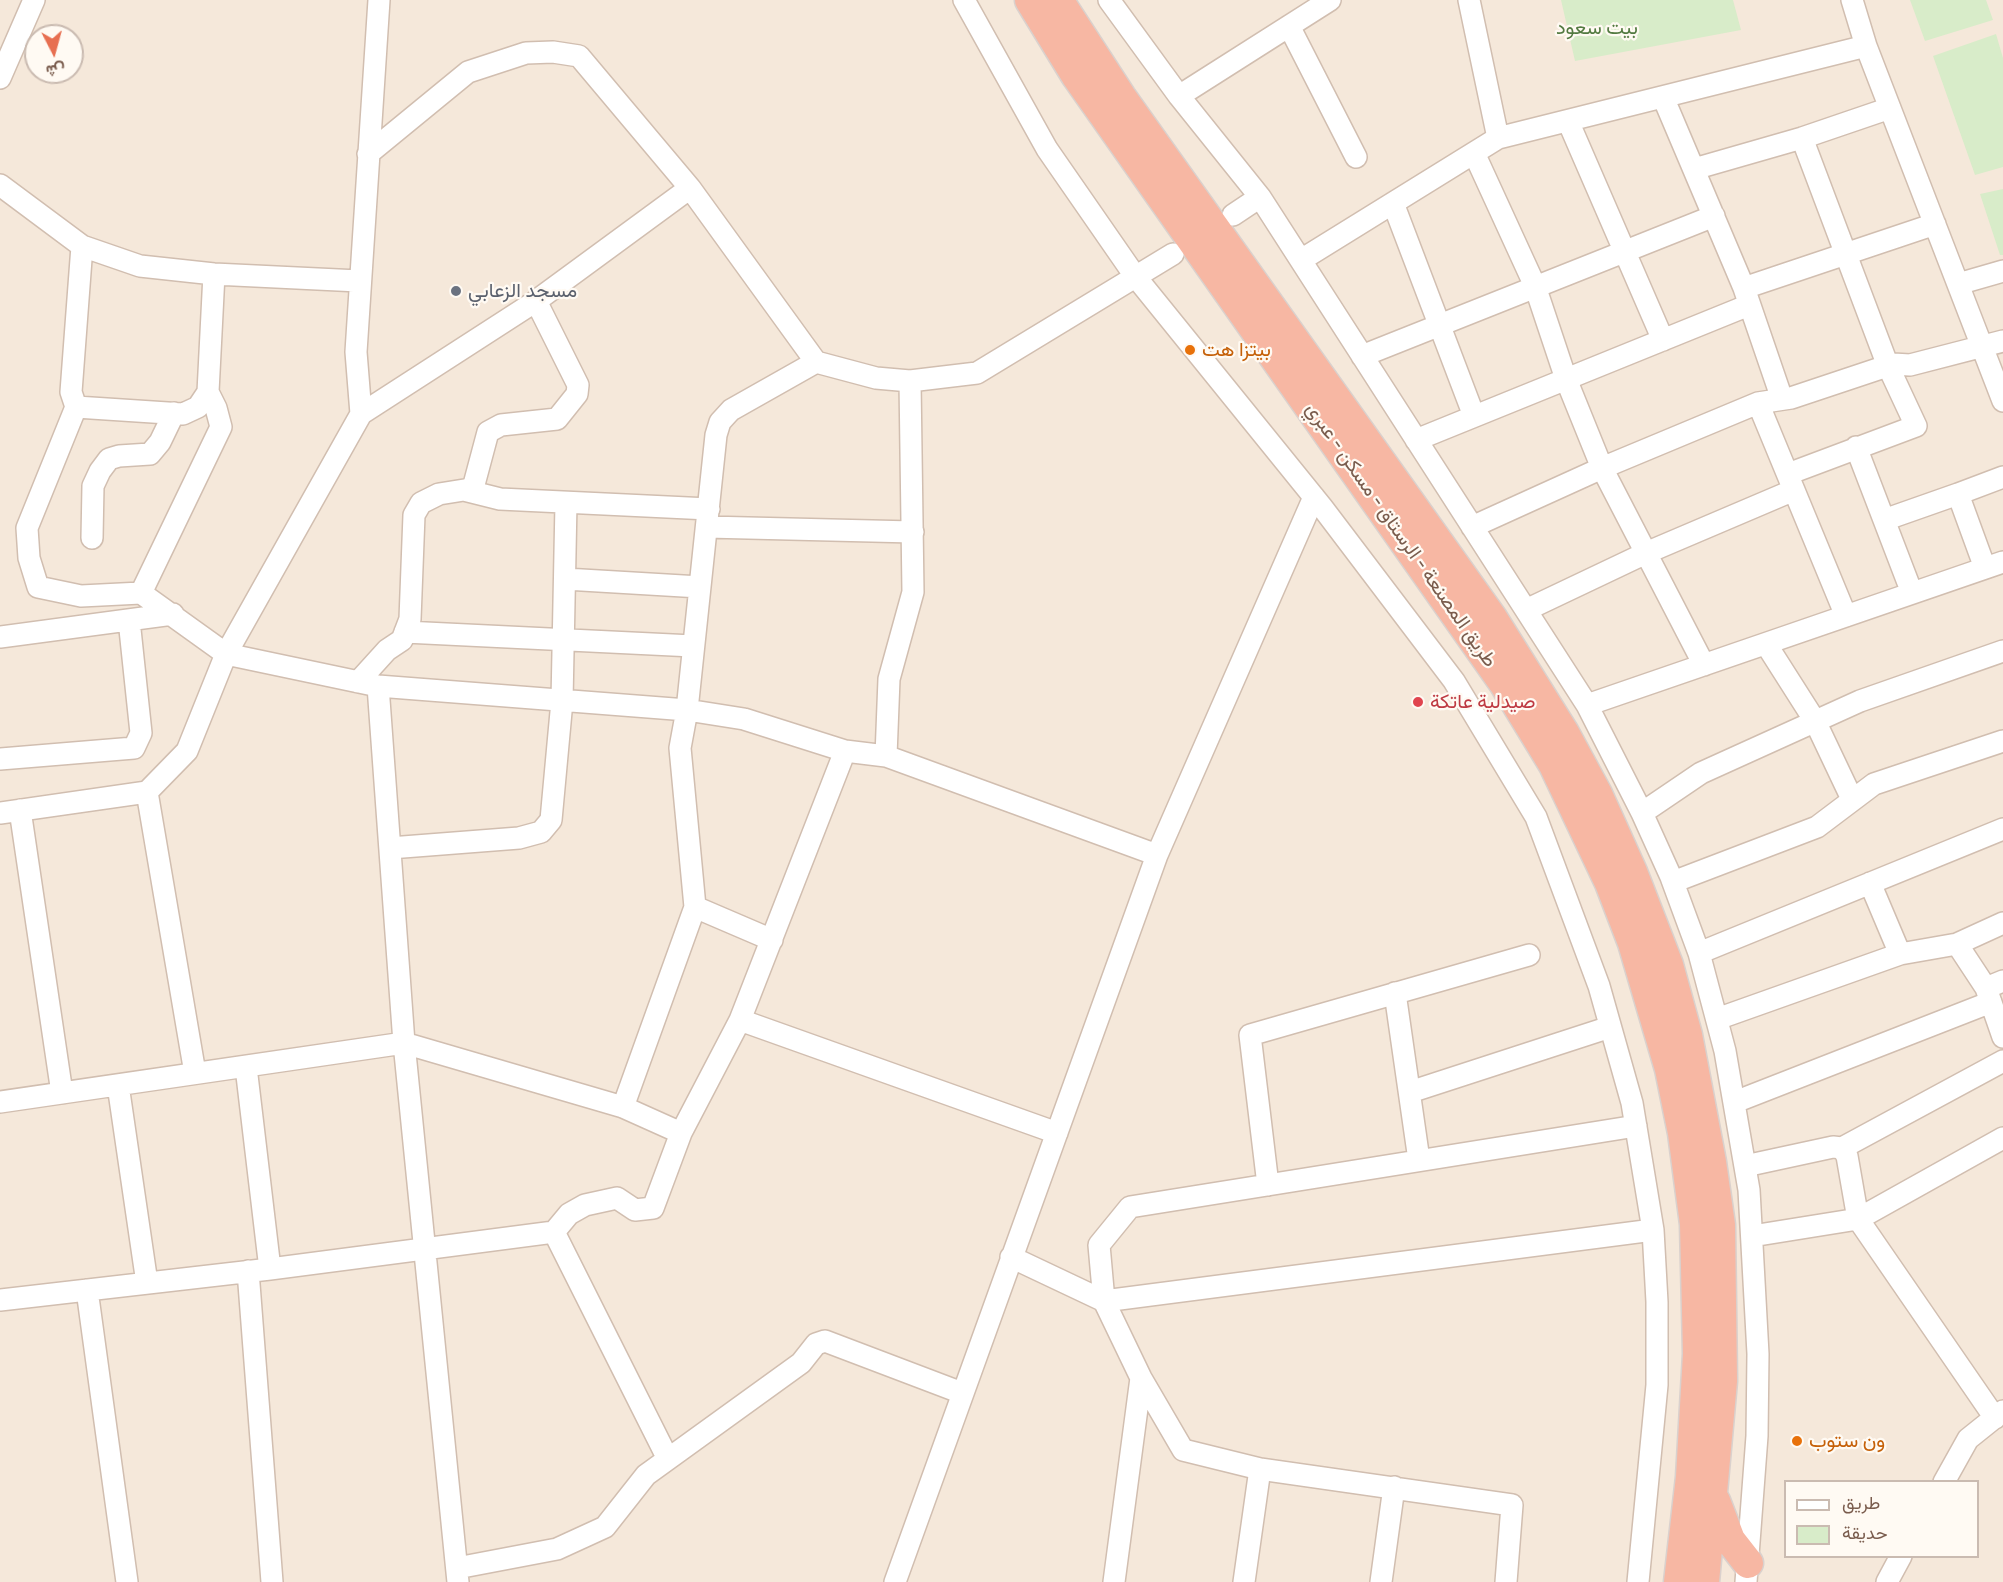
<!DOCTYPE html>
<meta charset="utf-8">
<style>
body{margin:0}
#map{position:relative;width:2003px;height:1582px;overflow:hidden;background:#fdf6ec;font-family:Cabin,Vazirmatn,sans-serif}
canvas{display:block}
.legend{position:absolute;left:1784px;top:1480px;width:195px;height:78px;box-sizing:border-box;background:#fffaf3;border:2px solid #cabbb1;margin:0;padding:8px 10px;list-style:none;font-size:18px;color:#7a5c4d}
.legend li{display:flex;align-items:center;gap:12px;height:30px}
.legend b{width:30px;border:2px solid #cabbb1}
.north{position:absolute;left:24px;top:24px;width:60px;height:60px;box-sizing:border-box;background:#fffaf3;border:2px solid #cabbb1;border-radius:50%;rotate:174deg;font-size:16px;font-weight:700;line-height:24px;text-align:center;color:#7a5c4d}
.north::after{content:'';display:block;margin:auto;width:21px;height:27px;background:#e76f51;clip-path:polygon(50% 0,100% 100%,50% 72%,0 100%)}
</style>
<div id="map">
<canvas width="2003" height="1582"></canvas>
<ul class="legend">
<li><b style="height:8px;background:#fff"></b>طريق</li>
<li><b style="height:16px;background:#d8ecc9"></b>حديقة</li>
</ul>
<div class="north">ش</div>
</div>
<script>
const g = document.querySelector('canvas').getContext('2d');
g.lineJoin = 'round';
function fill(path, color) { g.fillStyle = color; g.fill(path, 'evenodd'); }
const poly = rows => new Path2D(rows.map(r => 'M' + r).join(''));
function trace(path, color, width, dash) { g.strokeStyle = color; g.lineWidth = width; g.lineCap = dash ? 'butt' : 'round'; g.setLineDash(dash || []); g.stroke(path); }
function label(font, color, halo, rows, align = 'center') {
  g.font = font + ' Cabin,Vazirmatn,sans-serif'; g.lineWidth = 4.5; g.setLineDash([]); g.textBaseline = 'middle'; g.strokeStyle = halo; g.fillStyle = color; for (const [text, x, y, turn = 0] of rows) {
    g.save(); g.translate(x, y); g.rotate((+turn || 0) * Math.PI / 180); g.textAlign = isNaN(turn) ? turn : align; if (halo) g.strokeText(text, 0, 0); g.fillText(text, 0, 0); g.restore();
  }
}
fill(poly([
 [0,0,2003,0,2003,1582,0,1582],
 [36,36,72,36,72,72,36,72],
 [1786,1482,1978,1482,1978,1556,1786,1556]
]), '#f5e8da');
fill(poly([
 [1561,0,1733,0,1741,30,1575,61],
 [1910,0,1986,0,1993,20,1925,41],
 [1996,34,2003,58,2003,167,1975,175,1933,56],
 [2003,189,2003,255,2000,255,1980,194]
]), '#d8ecc9');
const minor = poly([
 [964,0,1047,149,1135,276,1322,507,1454,681,1536,817,1599,986,1632,1103,1653,1230,1657,1302,1657,1385,1638,1582],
 [1109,0,1179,96,1260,197,1587,705,1642,813,1671,877,1699,953,1725,1051,1749,1190,1758,1354,1757,1436,1746,1582],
 [1469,0,1498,138],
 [1852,0,1866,46,2003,401],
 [1289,26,1356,157],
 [0,78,34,0],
 [1179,96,1330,0],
 [1663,97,1744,288,1782,399],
 [1568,121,1663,340],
 [1474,153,1535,286,1566,379,1602,468,1704,665],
 [368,154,468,72,526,53,553,52,579,56,690,188],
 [1694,169,1802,138,1890,108],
 [0,185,82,246,140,266,214,274,359,281],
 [1393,203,1474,416],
 [1233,215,1260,197],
 [1301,260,1498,138,1866,46],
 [1958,284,2003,271],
 [1744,288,1935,224],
 [1362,356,1714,216],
 [816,362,731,410,720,422,716,435,687,710,378,686,226,654,361,414,536,301,690,188,816,362,876,378,910,381,977,373,1173,254],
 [1758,403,1846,616],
 [76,407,183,414,198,407,208,392,214,274],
 [361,414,356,352,379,0],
 [1416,440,1749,305],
 [1856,447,1912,593],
 [1788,474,1916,426,1888,366,1802,138],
 [472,492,488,432,501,425,557,419,577,394,578,385,536,301],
 [1884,520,1958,494],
 [707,527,913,532],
 [1472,527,1602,468,1758,403,1791,398,1893,364,1910,365,2003,341],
 [92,538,93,486,100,471,109,459,119,456,150,454,160,442,174,413],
 [1985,568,1958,494,2003,477],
 [565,579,700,587],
 [141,593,221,427,216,408,208,392],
 [1526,610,1646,553,1794,490],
 [405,632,693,646],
 [0,637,173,614],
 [1766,644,1815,721,1852,799],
 [358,682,387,650,402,640,410,619,414,515,421,503,439,494,464,490,500,499,709,509],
 [378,686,404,1043,458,1582],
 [1587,705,2003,562],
 [886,756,889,679,913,592,910,381],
 [0,759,134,748,141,733,129,620],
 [147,792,195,1073],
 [20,810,62,1093],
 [0,813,147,792,187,751,226,654,141,593,81,596,38,587,29,558,27,528,76,407,71,392,82,246],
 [1642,813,1701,773,1860,701,2003,651],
 [390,848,519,838,541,832,551,820,562,701,566,503],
 [1673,882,1817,827,1874,784,2003,741],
 [1870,883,1900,954],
 [695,907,772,940],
 [1957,944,2003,923],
 [1699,953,2003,829],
 [1986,988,2003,981],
 [1395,993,1419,1160],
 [1717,1019,1900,954,1957,944,1986,988,2003,1037],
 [740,1020,1057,1133],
 [246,1067,270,1269],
 [118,1085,147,1283],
 [1410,1092,1610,1027],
 [0,1102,404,1043,623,1107,681,1133],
 [1735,1102,1991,1002],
 [623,1107,695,907,680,748,687,710,744,719,845,751,886,756,1157,855],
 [1636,1126,1130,1207,1099,1245,1104,1301,1653,1230],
 [1842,1148,2003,1061],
 [1745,1166,1833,1147,1842,1148,1847,1156,1858,1219,1995,1418],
 [1268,1185,1250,1035,1529,955],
 [554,1232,668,1459],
 [1752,1236,1858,1219,2003,1138],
 [1011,1257,1104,1301,1141,1378,1183,1450,1260,1469,1512,1505,1506,1582],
 [248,1271,272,1582],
 [87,1290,127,1582],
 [0,1300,270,1269,554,1232,569,1214,585,1205,617,1198,635,1210,653,1208,681,1133,740,1020,845,751],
 [1944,1482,1968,1439,2003,1411],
 [457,1568,557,1549,605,1527,646,1475,801,1363,816,1344,825,1341,962,1393],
 [895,1582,1157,855,1314,497],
 [1114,1582,1141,1378],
 [1244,1582,1260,1469],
 [1381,1582,1394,1487],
 [1887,1582,1901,1556]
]);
const highway = poly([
 [1030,0,1076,75,1504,683,1554,765,1610,883,1633,943,1670,1069,1683,1133,1695,1224,1698,1354,1691,1477,1679,1582],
 [1058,0,1121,97,1492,618,1564,733,1597,794,1632,872,1668,965,1687,1035,1711,1162,1720,1225,1722,1381,1704,1582],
 [1715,1501,1730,1540,1748,1563]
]);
trace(minor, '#d1beb0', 24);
trace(highway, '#dad1cd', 33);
trace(minor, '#fff', 21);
trace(highway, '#f7b7a3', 30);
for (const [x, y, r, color] of [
 [456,291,6,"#6b7280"],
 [1190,350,6,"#e8710a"],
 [1418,702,6,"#e0444e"],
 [1797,1441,6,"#e8710a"]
]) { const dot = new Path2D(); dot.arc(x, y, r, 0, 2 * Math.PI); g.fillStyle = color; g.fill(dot); trace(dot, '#fffaf3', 2); }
label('20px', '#537a41', '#fffaf3', [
 ["بيت سعود",1597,28]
]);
label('20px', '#5b616d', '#fffaf3', [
 ["مسجد الزعابي",468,291]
], 'left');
label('20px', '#c56008', '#fffaf3', [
 ["بيتزا هت",1202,350],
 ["ون ستوب",1809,1441]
], 'left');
label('20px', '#7a5c4d', '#fffaf3', [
 ["طريق المصنعة - الرستاق - مسكن - عبري",1401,535,55]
]);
label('20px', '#be3a42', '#fffaf3', [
 ["صيدلية عاتكة",1430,702]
], 'left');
</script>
